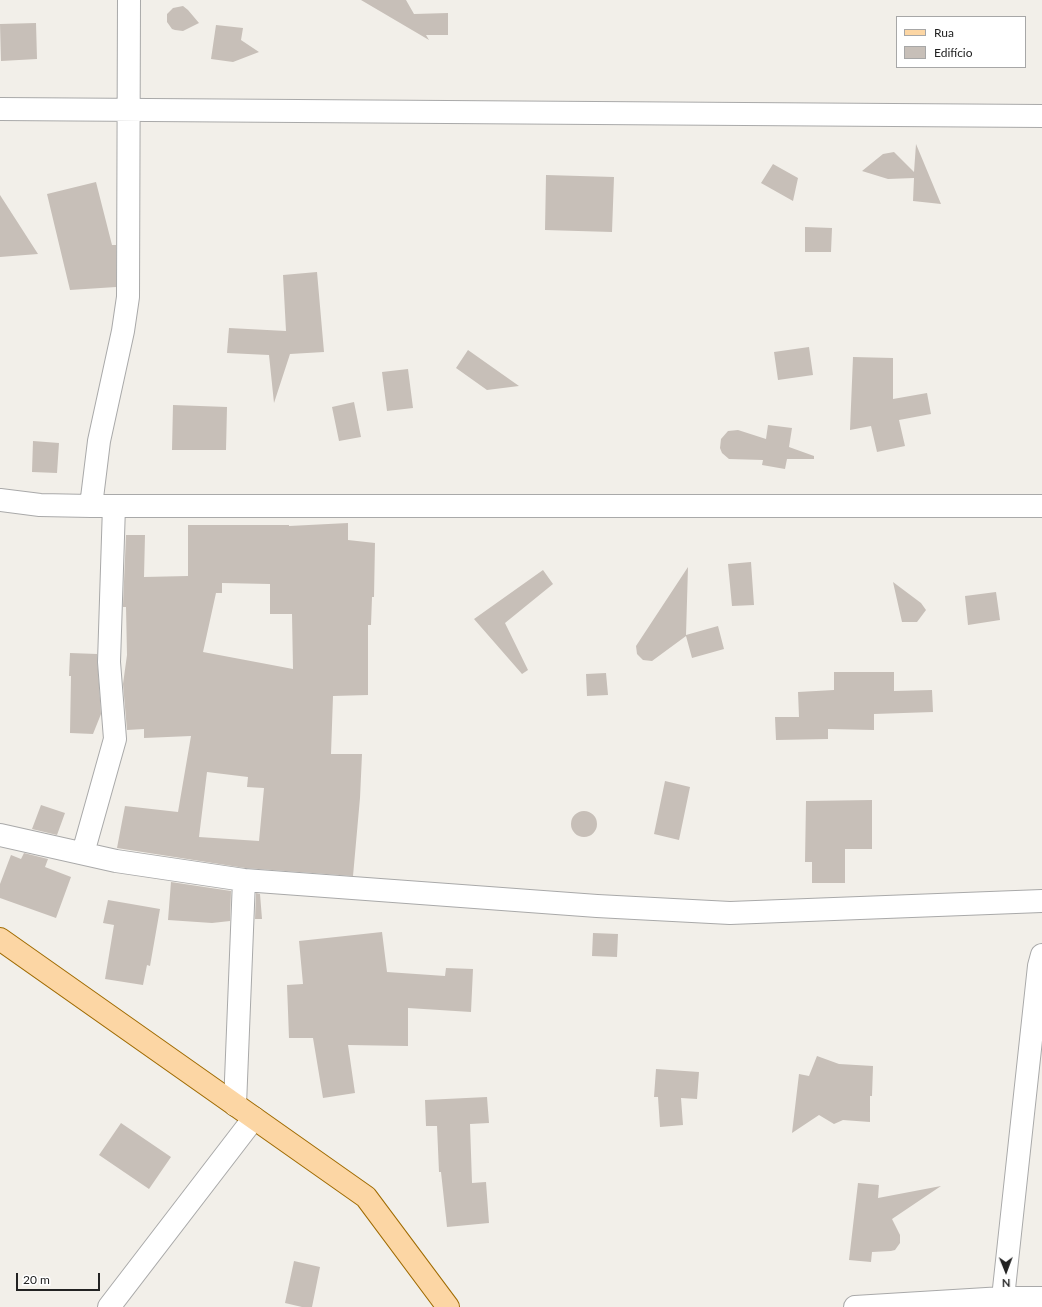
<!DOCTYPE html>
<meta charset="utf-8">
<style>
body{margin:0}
#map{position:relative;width:1042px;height:1307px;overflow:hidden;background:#f2efe9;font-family:Lato,sans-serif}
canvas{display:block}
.legend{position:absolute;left:896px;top:16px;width:130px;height:52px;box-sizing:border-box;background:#fff;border:1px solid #a7a7a7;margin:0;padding:5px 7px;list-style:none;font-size:12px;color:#222}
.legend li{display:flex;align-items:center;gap:8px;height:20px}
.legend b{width:20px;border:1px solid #a7a7a7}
.north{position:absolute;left:986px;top:1251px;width:40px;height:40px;-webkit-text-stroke:3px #fff;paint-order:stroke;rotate:179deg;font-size:11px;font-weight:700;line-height:16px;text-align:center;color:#222}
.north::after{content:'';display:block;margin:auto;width:14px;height:18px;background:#222;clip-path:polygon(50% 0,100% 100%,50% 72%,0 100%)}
.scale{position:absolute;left:16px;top:1273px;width:84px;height:18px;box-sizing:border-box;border:2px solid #222;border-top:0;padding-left:5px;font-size:12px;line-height:14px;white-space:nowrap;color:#222;-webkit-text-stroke:3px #fff;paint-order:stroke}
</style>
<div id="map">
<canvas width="1042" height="1307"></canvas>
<ul class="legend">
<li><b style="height:5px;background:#fcd6a4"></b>Rua</li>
<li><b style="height:11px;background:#c7bfb8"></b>Edifício</li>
</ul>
<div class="north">N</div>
<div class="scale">20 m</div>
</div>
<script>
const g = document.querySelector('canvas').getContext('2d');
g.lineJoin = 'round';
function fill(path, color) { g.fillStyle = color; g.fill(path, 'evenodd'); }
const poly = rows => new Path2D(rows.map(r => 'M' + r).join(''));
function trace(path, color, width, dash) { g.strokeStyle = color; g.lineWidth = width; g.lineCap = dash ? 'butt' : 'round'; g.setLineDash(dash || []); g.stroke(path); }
fill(poly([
 [361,0,406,0,414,14,448,13,448,35,426,35,429,40],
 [183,6,188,10,199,23,183,31,175,30,172,29,167,22,167,14,173,8],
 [36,23,37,59,1,61,0,24],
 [216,25,243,28,241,40,259,52,233,62,211,59],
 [916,144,941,204,913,201,914,178,888,179,862,171,883,154,894,152,914,172],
 [773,164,798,178,793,201,761,183],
 [546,175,614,177,612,232,545,230],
 [96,182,112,245,116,245,116,287,70,290,47,194],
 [0,195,38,254,0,257],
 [805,227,832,228,831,252,805,252],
 [317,272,324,352,290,354,274,403,269,355,227,353,229,328,286,331,283,275],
 [809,347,813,375,778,380,774,352],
 [468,350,519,386,487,390,456,368],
 [853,357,893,358,893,399,927,393,931,414,899,420,905,446,877,452,871,426,850,430],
 [408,369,413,408,387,411,382,372],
 [354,402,361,437,339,441,332,407],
 [173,405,227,407,226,450,172,450],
 [768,425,792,428,789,447,814,456,814,459,787,459,785,469,762,465,763,460,729,459,722,453,720,448,721,439,728,431,738,430,766,439],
 [33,441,59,443,57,473,32,472],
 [348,523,348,540,375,543,374,597,372,597,371,625,368,625,368,695,333,696,331,754,362,754,360,798,353,876,245,868,117,848,125,806,178,812,191,736,144,738,144,729,127,730,123,684,127,655,126,607,123,607,123,605,126,535,145,535,144,577,188,576,188,525,289,525,289,526],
 [222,583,270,584,270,614,292,614,293,669,203,652,216,593,222,593],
 [207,772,248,777,247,787,264,788,259,841,199,837],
 [751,562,754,605,732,606,728,564],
 [688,567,686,635,718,626,724,649,692,658,686,636,652,661,643,660,637,654,636,646],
 [543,570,553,584,505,623,528,670,522,674,474,619],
 [893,582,921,603,926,610,917,622,902,622],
 [996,592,1000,620,968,625,965,596],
 [70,653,97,654,101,714,93,734,70,733,71,676,69,676],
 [834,672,894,672,894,691,932,690,933,712,874,714,874,730,828,729,828,739,776,740,775,717,799,717,798,692,834,690],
 [606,673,608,695,587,696,586,674],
 [665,781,690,787,679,840,654,834],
 [872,800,872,849,845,849,845,883,812,883,812,862,805,862,806,801],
 [41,805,65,813,57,835,32,829],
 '571 824a13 13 0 1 1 26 0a13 13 0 1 1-26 0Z',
 [24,853,48,859,45,867,71,877,56,918,0,898,0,884,11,855,21,859],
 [171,882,231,891,230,921,212,923,168,920],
 [256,893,260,894,262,919,255,919],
 [108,900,160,909,150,966,147,965,143,985,105,979,114,925,103,923],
 [382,932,387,972,445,976,446,968,473,969,471,1012,408,1008,408,1046,348,1045,355,1093,323,1098,313,1038,289,1038,287,985,303,984,299,941],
 [593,933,618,934,617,957,592,956],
 [817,1056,839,1064,873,1066,872,1096,870,1096,870,1122,843,1120,834,1124,819,1115,792,1133,799,1074,809,1076],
 [656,1069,699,1072,697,1099,681,1098,683,1125,660,1127,658,1097,654,1097],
 [487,1097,489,1123,470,1124,472,1183,486,1182,489,1223,447,1227,441,1172,439,1172,437,1126,426,1126,425,1100],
 [121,1123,171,1157,149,1189,99,1155],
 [858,1183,879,1185,878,1198,941,1186,892,1219,900,1235,900,1243,895,1250,891,1251,872,1252,871,1262,849,1260],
 [294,1261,320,1267,312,1307,302,1307,285,1303]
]), '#c7bfb8');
const minor = poly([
 [0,109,1042,116],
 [0,500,40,505,91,506,1042,506],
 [91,506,99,441,123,331,128,297,129,0],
 [0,835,116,861,244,880,597,906,730,913,1042,901],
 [83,853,115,739,109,662,114,506],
 [235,1105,244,880],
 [109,1307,254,1118],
 [855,1307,1003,1298,1042,1298],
 [1002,1307,1039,966,1042,955]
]);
const major = poly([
 [0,939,366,1197,448,1307]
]);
trace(minor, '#a9a9a9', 24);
trace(major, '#a06b00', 24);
trace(minor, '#fff', 22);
trace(major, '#fcd6a4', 22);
</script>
